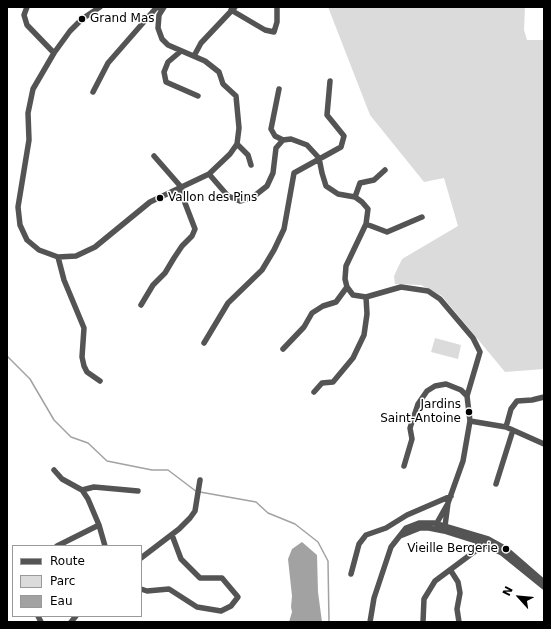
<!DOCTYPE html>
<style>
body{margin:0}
#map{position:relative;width:551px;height:629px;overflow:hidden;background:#fff;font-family:"DejaVu Sans",sans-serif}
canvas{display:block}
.frame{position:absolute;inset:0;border:8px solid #000;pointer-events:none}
.legend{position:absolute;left:12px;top:545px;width:130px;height:72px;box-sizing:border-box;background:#fff;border:1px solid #999;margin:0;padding:5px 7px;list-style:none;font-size:12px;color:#000}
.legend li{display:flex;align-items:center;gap:8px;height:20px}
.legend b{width:20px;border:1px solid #999}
.north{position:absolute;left:499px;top:577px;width:40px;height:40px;-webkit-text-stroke:3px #fff;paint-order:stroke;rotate:297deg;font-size:11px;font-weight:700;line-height:16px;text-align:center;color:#000}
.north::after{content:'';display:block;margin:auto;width:14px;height:18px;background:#000;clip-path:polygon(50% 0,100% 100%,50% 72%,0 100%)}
</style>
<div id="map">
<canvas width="551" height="629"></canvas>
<div class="frame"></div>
<ul class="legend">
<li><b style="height:5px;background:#545454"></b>Route</li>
<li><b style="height:11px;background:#dbdbdb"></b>Parc</li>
<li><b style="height:11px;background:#a2a2a2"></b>Eau</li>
</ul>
<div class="north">N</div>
</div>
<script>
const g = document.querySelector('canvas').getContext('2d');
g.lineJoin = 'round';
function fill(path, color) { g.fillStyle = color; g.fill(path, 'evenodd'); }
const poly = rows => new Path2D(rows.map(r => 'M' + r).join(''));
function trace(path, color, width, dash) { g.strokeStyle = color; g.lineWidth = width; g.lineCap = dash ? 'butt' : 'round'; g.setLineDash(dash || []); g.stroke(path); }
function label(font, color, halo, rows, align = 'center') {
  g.font = font + ' "DejaVu Sans",sans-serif'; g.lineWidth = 3; g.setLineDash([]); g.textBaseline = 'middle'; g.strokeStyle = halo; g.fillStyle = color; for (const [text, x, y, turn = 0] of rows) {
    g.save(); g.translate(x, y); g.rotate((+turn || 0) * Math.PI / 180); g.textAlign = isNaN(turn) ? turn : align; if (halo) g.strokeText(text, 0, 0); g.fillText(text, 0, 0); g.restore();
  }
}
fill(poly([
 [328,7,525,7,524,30,527,40,544,40,544,369,505,372,442,296,421,285,395,284,394,276,402,259,458,226,444,178,424,182,370,115],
 [435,338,461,345,458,359,431,352]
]), '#dbdbdb');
fill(poly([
 [302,542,317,555,318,592,322,622,289,622,292,612,291,607,292,596,288,559,292,549]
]), '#a2a2a2');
trace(poly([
 [7,356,30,379,54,420,71,437,88,443,107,461,152,470,168,470,197,492],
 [200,492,256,502,268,513,295,524,318,542,328,561,329,622]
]), '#a2a2a2', 1.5);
trace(poly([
 [27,7,24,15,27,25,54,53],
 [100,7,82,19,70,31,54,53,33,89,28,113,29,140,18,207,20,225,27,240,39,250,58,257,76,256,95,247,150,202,209,174,230,154,237,144,239,128,236,96,223,84,219,72,205,61,168,45,162,39,158,28,159,15,164,7],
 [231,10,265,30,274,32,277,22,277,7],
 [181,51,168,62,164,72,166,82,198,96],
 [194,56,201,43,235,7],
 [279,89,271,129,275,136,283,140],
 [93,92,108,63,156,8,160,7],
 [237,144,248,155,251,165],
 [154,156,182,188],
 [209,174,228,196,240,201,253,197,267,186,273,173,276,148,283,140,291,139,307,145,319,158,322,173,326,186,338,194,355,197,362,202,368,209,366,224,346,266,345,279,347,287,353,295,366,297,401,287,428,291,440,299,473,338,480,352,467,396,470,421,463,461,448,503,445,526],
 [355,197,360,183,374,180,385,170],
 [366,224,387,232,422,217],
 [58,257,64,280,84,328,82,357,84,366,87,372,100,381],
 [141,305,153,285,165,273,174,258,182,246,192,236,195,229,180,190],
 [204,343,228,303,262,270,274,250,284,229,294,173,341,147,344,136,327,115,330,81],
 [283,349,304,327,312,313,323,306,336,302,347,287],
 [314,392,322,383,333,382,353,358,364,335,367,314,366,297],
 [470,421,506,427,544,444],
 [506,427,511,409,517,401,532,400,544,397],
 [404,466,412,439,410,428,418,404,427,391,435,386,446,384,461,390,467,396],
 [54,470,62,479,82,490,88,499,99,525,105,546],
 [496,484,513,430],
 [82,490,94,487,138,491],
 [438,526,438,521,447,505],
 [400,536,420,528,429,528,444,531,479,542,502,553,544,587],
 [481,541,479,542,474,552,485,544,484,541],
 [57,546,99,525],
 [141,558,179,529,190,518,195,511,200,480],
 [451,571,458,582,460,593,457,609,459,622],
 [351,574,359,544,366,535,386,528,407,515,451,496],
 [141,589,147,591,169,589,197,607,221,611,231,606,238,597,222,578,200,578,181,559,172,535],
 [38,616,41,622],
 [71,622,76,616],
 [370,622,374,598,391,547,406,528,419,523,434,523,488,539,506,549,544,582],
 [423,622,424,599,435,581,474,552]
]), '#545454', 5.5);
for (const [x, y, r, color] of [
 [82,19,4,"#000"],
 [160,198,4,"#000"],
 [469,412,4,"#000"],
 [506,549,4,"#000"]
]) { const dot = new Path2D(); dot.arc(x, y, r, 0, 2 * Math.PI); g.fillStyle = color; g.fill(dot); trace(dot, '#fff', 1.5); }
label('12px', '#000', '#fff', [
 ["Grand Mas",90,19],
 ["Vallon des Pins",168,198],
 ["Jardins",461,405,"right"],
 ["Saint-Antoine",461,419,"right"],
 ["Vieille Bergerie",498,549,"right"]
], 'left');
</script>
